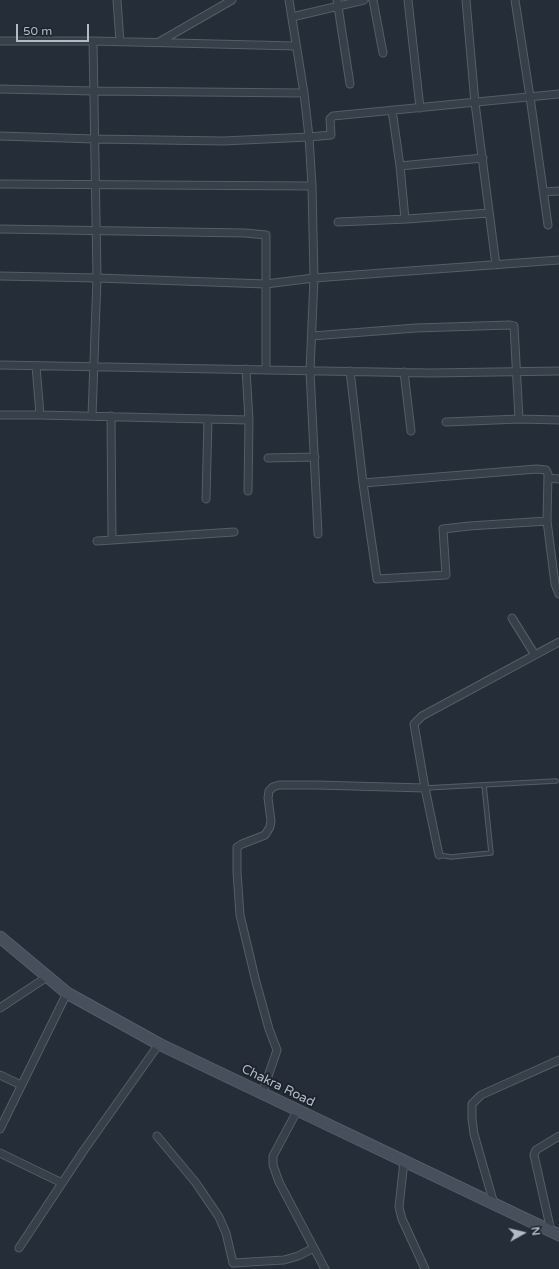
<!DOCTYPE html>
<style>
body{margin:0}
#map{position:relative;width:559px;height:1269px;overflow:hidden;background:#242d38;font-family:"Varela Round",sans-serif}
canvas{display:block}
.north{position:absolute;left:503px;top:1213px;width:40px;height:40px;-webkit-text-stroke:3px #1d242d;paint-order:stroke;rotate:82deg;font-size:11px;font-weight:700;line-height:16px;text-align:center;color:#b2bac5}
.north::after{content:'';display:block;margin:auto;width:14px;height:18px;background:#b2bac5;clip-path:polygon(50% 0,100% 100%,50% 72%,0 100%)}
.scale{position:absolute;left:16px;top:24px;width:73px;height:18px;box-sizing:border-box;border:2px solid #b2bac5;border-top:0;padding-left:5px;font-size:12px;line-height:14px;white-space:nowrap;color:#b2bac5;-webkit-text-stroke:3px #1d242d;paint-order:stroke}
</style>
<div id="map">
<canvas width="559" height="1269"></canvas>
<div class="north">N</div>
<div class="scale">50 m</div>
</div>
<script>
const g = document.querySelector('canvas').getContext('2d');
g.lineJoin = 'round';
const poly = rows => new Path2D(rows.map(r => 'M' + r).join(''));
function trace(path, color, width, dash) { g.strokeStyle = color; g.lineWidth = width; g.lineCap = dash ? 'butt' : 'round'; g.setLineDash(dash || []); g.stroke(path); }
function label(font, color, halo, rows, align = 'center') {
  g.font = font + ' "Varela Round",sans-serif'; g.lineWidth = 4; g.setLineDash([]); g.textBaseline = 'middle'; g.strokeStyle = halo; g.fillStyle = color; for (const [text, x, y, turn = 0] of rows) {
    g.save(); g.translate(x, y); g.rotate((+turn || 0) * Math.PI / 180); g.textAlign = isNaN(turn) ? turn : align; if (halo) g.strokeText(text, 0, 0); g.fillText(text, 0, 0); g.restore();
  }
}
const lane = poly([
 [425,788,556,781],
 [439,855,451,857,491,853,484,785]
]);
const street = poly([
 [117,0,120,42],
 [289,0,304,93,309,137,312,186,314,278,310,371,318,534],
 [337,0,350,84],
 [373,0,383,53],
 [408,0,420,108],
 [466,0,475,103,496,265],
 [515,0,530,97,548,225],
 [292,17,364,0],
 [0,41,93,41,296,46],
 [159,42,232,0],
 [0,89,94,91,304,93],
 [392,110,400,166,405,219],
 [0,136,95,139,223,141,309,137,331,135,330,119,333,116,559,94],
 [400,166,483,158],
 [0,184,312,186],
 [544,192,559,191],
 [338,222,407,219,489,213],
 [0,229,245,233,266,235,266,370],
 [0,276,97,278,266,284,314,278,559,260],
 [312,336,416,328,510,325,514,326,519,419],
 [0,365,431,373,559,371],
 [36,366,40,415],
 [246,369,249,420,248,491],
 [350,371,363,483,377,579,446,575,443,529,469,526,547,521],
 [404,372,411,431],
 [0,415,40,415,249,420],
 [92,416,97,278,93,41],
 [111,416,112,539],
 [446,422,519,419,559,420],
 [268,458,315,457],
 [548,478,559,479],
 [363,483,537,469,546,470,548,474,547,521,555,584,559,594],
 [206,499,208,419],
 [97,541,234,532],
 [512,618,535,655],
 [439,855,425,788,414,724,422,716,559,642],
 [0,1008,47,977],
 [0,1075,21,1085],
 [262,1094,277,1050,269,1029,256,982,240,915,237,872,237,847,242,844,265,835,270,827,271,821,268,798,269,791,273,787,279,785,316,785,425,788],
 [297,1111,273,1156,273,1165,279,1182,325,1269],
 [0,1129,67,993],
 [157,1136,196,1183,219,1217,226,1233,233,1263,284,1260,298,1256,314,1248],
 [0,1153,62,1183],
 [404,1161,399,1207,402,1219,425,1269],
 [494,1204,474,1134,472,1119,472,1104,481,1095,559,1060],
 [551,1231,534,1155,536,1150,559,1136],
 [19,1248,84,1150,159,1044]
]);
const secondary = poly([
 [0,937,67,993,159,1044,559,1235]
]);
trace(lane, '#555d67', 5.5);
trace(street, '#555d67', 9);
trace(secondary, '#555d67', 13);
trace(lane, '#373f49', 3.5);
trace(street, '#373f49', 7);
trace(secondary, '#464f5b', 11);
label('13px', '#b2bac5', '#1d242d', [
 ["Chakra Road",278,1086,26]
]);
</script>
